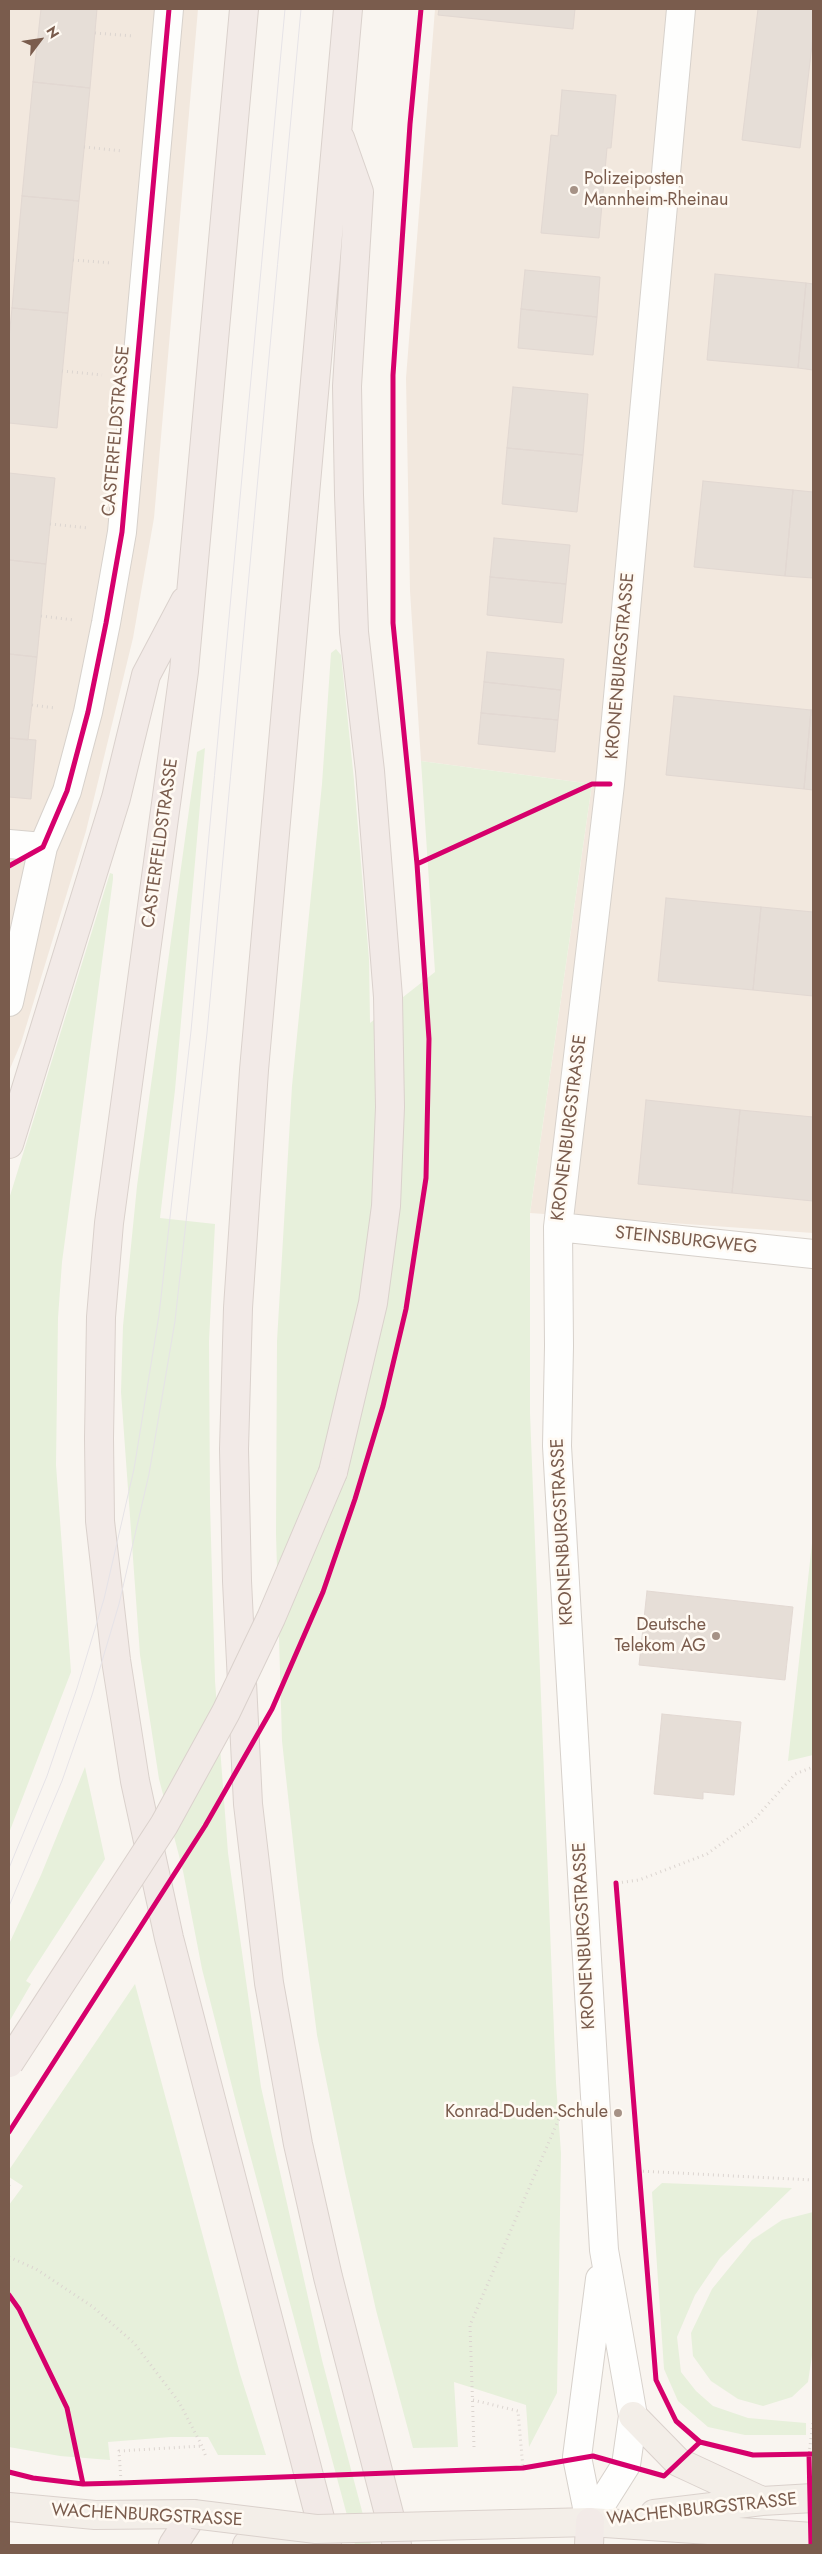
<!DOCTYPE html>
<style>
body{margin:0}
#map{position:relative;width:822px;height:2554px;overflow:hidden;background:#f9f5f0;font-family:Jost,sans-serif}
canvas{display:block}
.frame{position:absolute;inset:0;border:10px solid #7a5c4d;pointer-events:none}
.north{position:absolute;left:15px;top:15px;width:50px;height:50px;-webkit-text-stroke:4px #fffaf3;paint-order:stroke;rotate:59deg;font-size:14px;font-weight:700;line-height:20px;text-align:center;color:#7a5c4d}
.north::after{content:'';display:block;margin:auto;width:18px;height:22px;background:#7a5c4d;clip-path:polygon(50% 0,100% 100%,50% 72%,0 100%)}
</style>
<div id="map">
<canvas width="822" height="2554"></canvas>
<div class="frame"></div>
<div class="north">N</div>
</div>
<script>
const g = document.querySelector('canvas').getContext('2d');
g.lineJoin = 'round';
function fill(path, color) { g.fillStyle = color; g.fill(path, 'evenodd'); }
const poly = rows => new Path2D(rows.map(r => 'M' + r).join(''));
function trace(path, color, width, dash) { g.strokeStyle = color; g.lineWidth = width; g.lineCap = dash ? 'butt' : 'round'; g.setLineDash(dash || []); g.stroke(path); }
function label(font, color, halo, rows, align = 'center') {
  g.font = font + ' Jost,sans-serif'; g.lineWidth = 5; g.setLineDash([]); g.textBaseline = 'middle'; g.strokeStyle = halo; g.fillStyle = color; for (const [text, x, y, turn = 0] of rows) {
    g.save(); g.translate(x, y); g.rotate((+turn || 0) * Math.PI / 180); g.textAlign = isNaN(turn) ? turn : align; if (halo) g.strokeText(text, 0, 0); g.fillText(text, 0, 0); g.restore();
  }
}
fill(poly([
 [9,9,198,9,154,518,133,638,86,831,21,1043,9,1071],
 [435,9,813,9,813,1233,530,1213,592,784,421,761,410,591,406,378]
]), '#f2e8de');
fill(poly([
 [336,649,341,655,354,780,369,959,370,1023,435,972,421,761,592,784,530,1213,530,1413,556,2083,561,2153,557,2393,529,2447,526,2405,454,2382,458,2447,413,2448,376,2310,345,2173,317,2035,298,1887,282,1741,276,1534,277,1341,292,1086,322,784,331,653],
 [205,748,175,1090,160,1218,215,1224,209,1341,210,1504,215,1681,228,1853,261,2087,322,2360,371,2545,355,2545,238,2110,202,1969,183,1871,159,1779,140,1655,121,1392,123,1326,137,1186,197,752],
 [110,873,113,874,113,879,62,1262,58,1318,56,1465,71,1672,9,1833,9,1199],
 [813,1534,813,1755,788,1761],
 [85,1767,105,1859,26,1981,31,1984,9,2022,9,1944,41,1875],
 [135,1984,240,2374,266,2455,218,2455,208,2437,171,2437,108,2442,110,2460,60,2456,9,2447,9,2205,23,2186,9,2177,9,2170],
 [662,2183,792,2188,720,2258,695,2295,677,2337,681,2372,696,2391,713,2406,748,2418,806,2423,806,2435,745,2435,708,2427,678,2401,664,2369,652,2192],
 [813,2212,813,2349,808,2382,792,2397,763,2406,738,2399,711,2381,693,2356,691,2333,712,2289,752,2240,782,2220]
]), '#e7f0db');
const building = poly([
 [41,9,97,9,90,88,33,82,41,9],
 [439,9,575,9,573,29,438,15,439,9],
 [758,9,813,9,813,36,800,148,742,140,758,9],
 [33,82,90,88,79,201,22,196,33,82],
 [562,90,616,95,611,148,607,148,599,238,541,233,551,135,558,136,562,90],
 [22,196,79,201,68,313,12,308,22,196],
 [525,270,600,277,597,317,521,309,525,270],
 [715,274,806,283,798,368,707,360,715,274],
 [806,283,813,284,813,370,798,368,806,283],
 [12,308,68,313,57,428,9,423,9,338,12,308],
 [521,309,597,317,593,355,518,348,521,309],
 [513,387,588,394,583,455,507,448,513,387],
 [507,448,583,455,577,512,502,504,507,448],
 [9,473,55,478,46,564,9,560,9,473],
 [703,481,793,490,785,576,694,567,703,481],
 [793,490,813,492,813,578,785,576,793,490],
 [494,538,570,545,566,584,490,577,494,538],
 [9,560,46,564,37,657,9,654,9,560],
 [490,577,566,584,562,623,487,615,490,577],
 [487,652,564,659,561,690,484,682,487,652],
 [9,654,37,657,28,740,9,738,9,654],
 [484,682,561,690,558,720,481,713,484,682],
 [674,696,811,710,804,789,666,775,674,696],
 [811,710,813,710,813,790,804,789,811,710],
 [481,713,558,720,555,752,478,744,481,713],
 [9,738,36,740,31,799,9,797,9,738],
 [666,898,761,907,753,990,658,981,666,898],
 [761,907,813,912,813,996,753,990,761,907],
 [646,1100,740,1110,732,1193,638,1184,646,1100],
 [740,1110,813,1117,813,1201,732,1193,740,1110],
 [647,1591,793,1607,785,1680,639,1665,647,1591],
 [662,1714,741,1722,734,1795,703,1792,703,1799,654,1794,662,1714]
]);
fill(building, '#e6ded7');
trace(building, '#e2d8d2', 1);
const minor = poly([
 [9,844,43,847],
 [9,1002,43,847,67,791,88,712,106,623,122,532,169,9],
 [558,1227,813,1254],
 [590,2522,626,2465,633,2416,604,2250,557,1446,559,1346,558,1227,610,784,681,9],
 [590,2522,577,2457,600,2279]
]);
const major = poly([
 [633,2416,678,2462,762,2501],
 [9,2507,95,2515,193,2514],
 [654,2514,762,2501,813,2498],
 [513,2524,590,2522,813,2537],
 [247,2545,312,2530]
]);
const highway = poly([
 [244,9,184,671,109,1223,101,1317,99,1438,100,1521,116,1660,135,1781,169,1938,327,2545],
 [348,9,254,1070,238,1308,234,1449,237,1581,248,1804,269,1983,298,2144,328,2277,397,2545],
 [9,1144,116,798,146,675,185,601],
 [333,1472,373,1303,386,1206,390,1107,388,997,370,771,354,632,349,495,347,386,359,192,340,138],
 [173,2545,193,2514],
 [589,2545,590,2522]
]);
trace(minor, '#d7d1cb', 30);
trace(major, '#dad1cc', 30);
trace(highway, '#dad1cc', 30);
trace(poly([
 [95,33,133,36],
 [84,147,123,151],
 [73,260,112,263],
 [62,371,102,375],
 [50,524,89,528],
 [41,616,74,620],
 [32,705,55,708],
 [417,864,575,792],
 [617,1883,639,1880,707,1854,754,1820,795,1774,813,1767],
 [630,2062,649,2295],
 [638,2171,813,2180],
 [9,2185,9,2187],
 [9,2257,36,2269,93,2307,134,2343,179,2402,202,2446,206,2457],
 [473,2400,518,2411,523,2468],
 [474,2447,470,2325,561,2114],
 [809,2454,813,2422],
 [121,2481,119,2451,202,2446]
]), '#dcd5d0', 3, [1, 4]);
trace(minor, '#fefefd', 28);
trace(major, '#f3eee8', 28);
trace(highway, '#f2eae7', 28);
trace(poly([
 [9,1868,47,1776,77,1688,104,1599,134,1469,159,1315,191,1031,285,9],
 [9,1906,62,1781,92,1695,119,1604,149,1474,175,1321,207,1033,301,9]
]), '#e6e3e7', 1);
const majorBridge = poly([
 [193,2514,316,2529,513,2524]
]);
const highwayBridge = poly([
 [9,2063,164,1825,226,1712,271,1618,333,1472]
]);
trace(majorBridge, '#dad1cc', 30, []);
trace(highwayBridge, '#dad1cc', 30, []);
trace(majorBridge, '#f3eee8', 28);
trace(highwayBridge, '#f2eae7', 28);
trace(poly([
 [417,864,592,784,610,784],
 [9,866,43,847,67,791,88,712,106,623,122,532,169,9],
 [616,1883,656,2380,676,2421,700,2442],
 [9,2132,205,1826,272,1709,323,1592,355,1499,383,1406,406,1309,426,1178,429,1039,417,864,393,623,393,375,410,124,421,9],
 [9,2295,19,2309,67,2408,83,2484],
 [809,2454,811,2545],
 [9,2472,33,2478,83,2484,121,2483,523,2468,593,2456,664,2476,700,2442,753,2455,813,2454]
]), '#d6006c', 5);
for (const [x, y, r, color] of [
 [574,190,5,"#a69286"],
 [716,1636,5,"#a69286"],
 [618,2113,5,"#a69286"]
]) { const dot = new Path2D(); dot.arc(x, y, r, 0, 2 * Math.PI); g.fillStyle = color; g.fill(dot); trace(dot, '#fffaf3', 2); }
label('18px', '#7a5c4d', '#fffaf3', [
 ["Polizeiposten",584,180,"left"],
 ["Mannheim-Rheinau",584,201,"left"],
 ["Deutsche",706,1626],
 ["Telekom AG",706,1647],
 ["Konrad-Duden-Schule",608,2113]
], 'right');
label('18px', '#7a5c4d', '#fffaf3', [
 ["CASTERFELDSTRASSE",117,431,-85],
 ["KRONENBURGSTRASSE",621,666,-85],
 ["CASTERFELDSTRASSE",161,843,-82],
 ["KRONENBURGSTRASSE",570,1128,-83],
 ["STEINSBURGWEG",686,1241,6],
 ["KRONENBURGSTRASSE",563,1532,-93],
 ["KRONENBURGSTRASSE",585,1936,-93],
 ["WACHENBURGSTRASSE",702,2510,-6],
 ["WACHENBURGSTRASSE",147,2516,3]
]);
</script>
